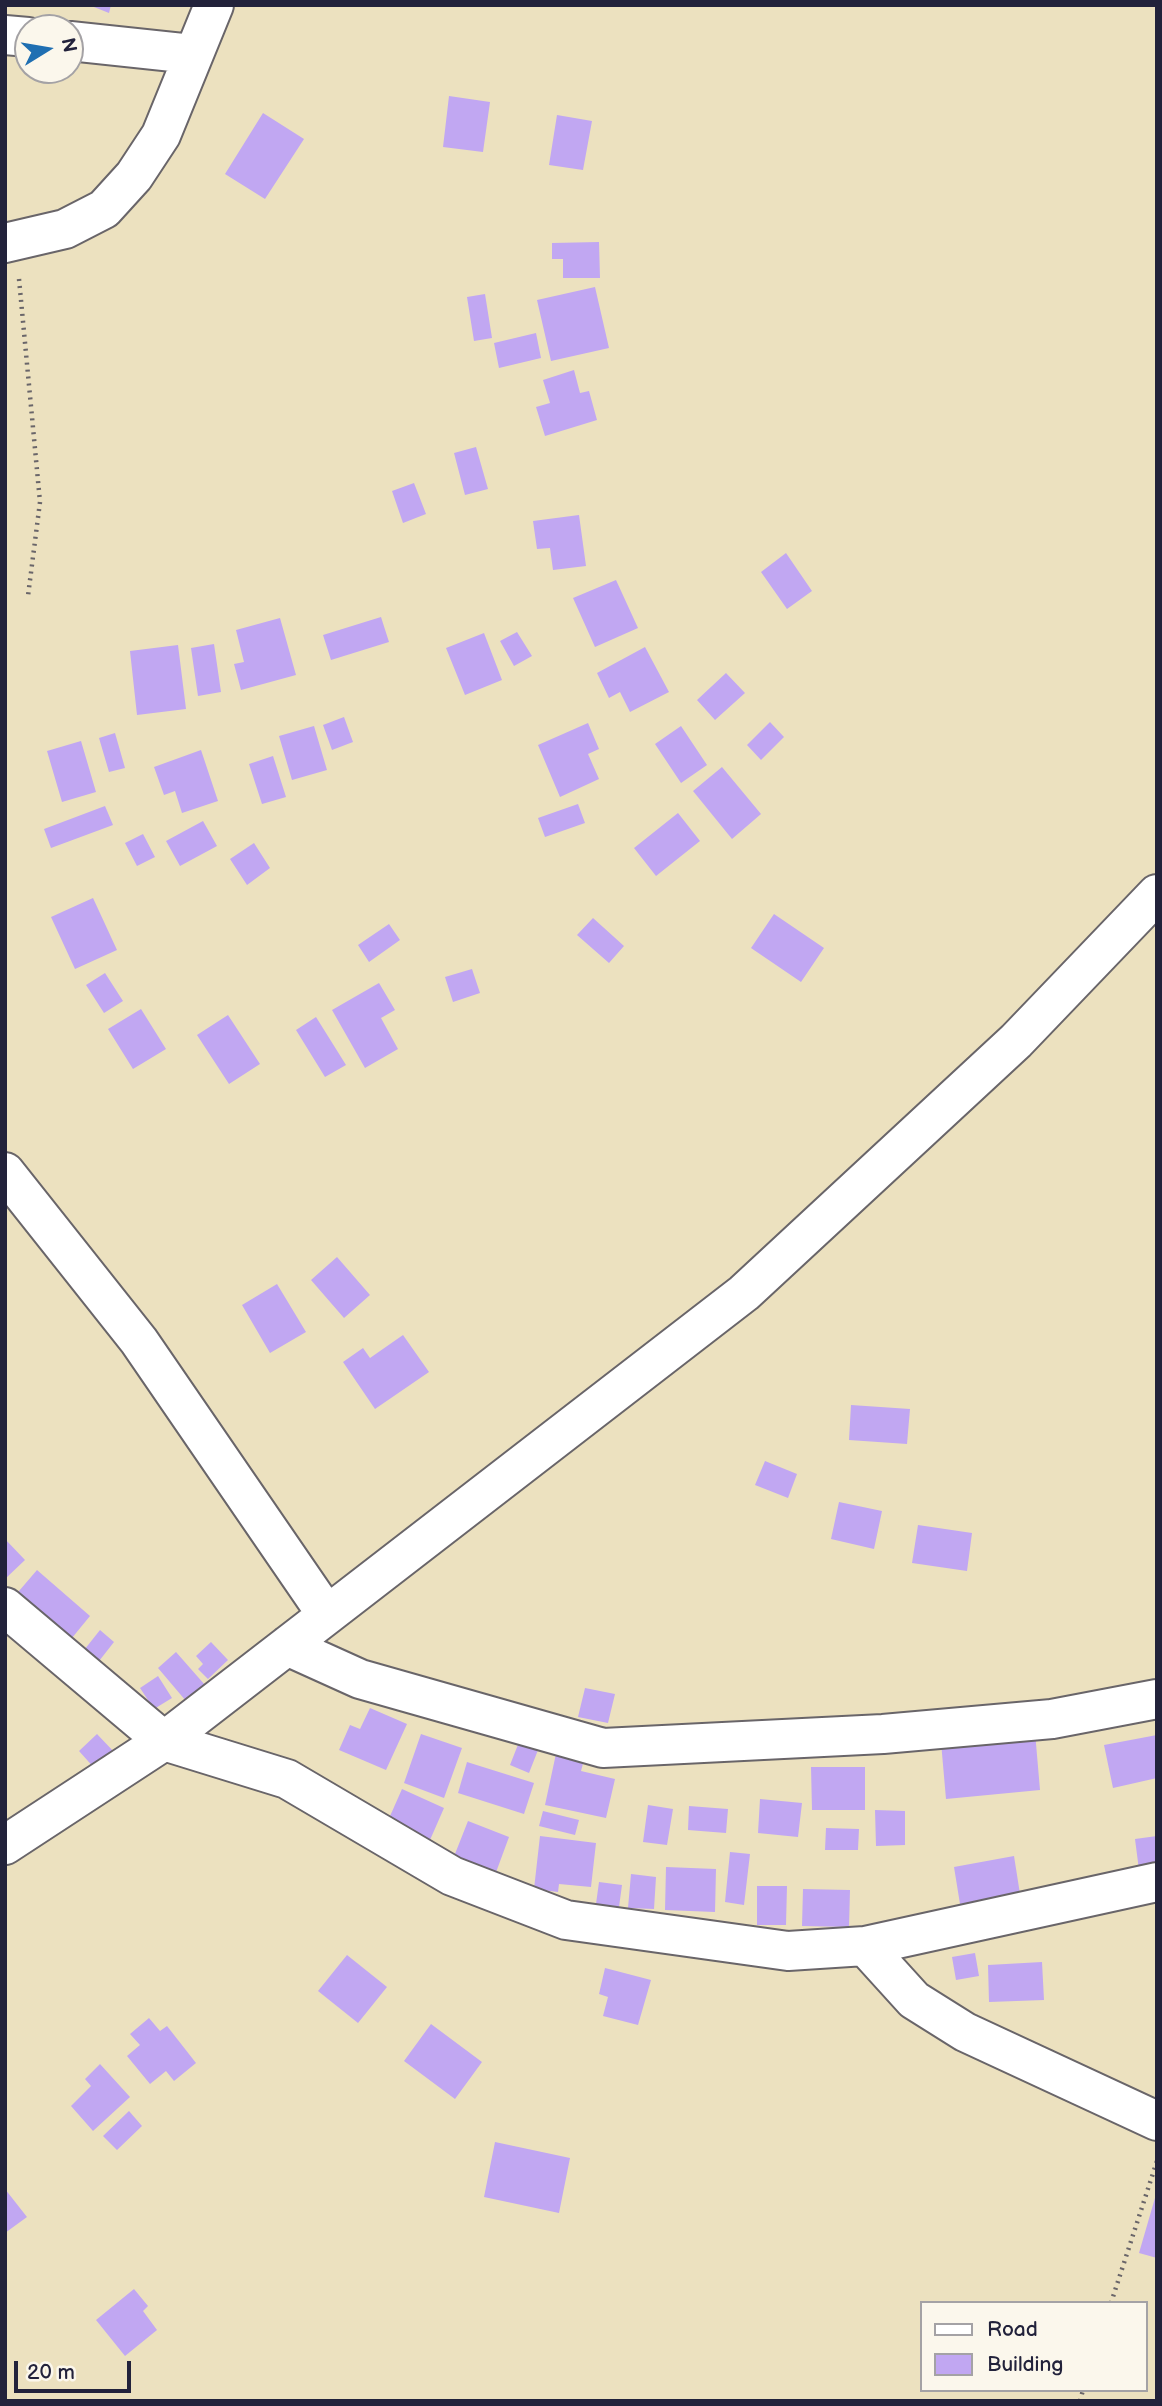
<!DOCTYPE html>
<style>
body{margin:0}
#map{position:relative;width:1162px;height:2406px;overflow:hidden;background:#ece1bf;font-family:"Balsamiq Sans",sans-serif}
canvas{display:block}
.frame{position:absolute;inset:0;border:7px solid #22223b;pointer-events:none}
.legend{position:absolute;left:920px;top:2301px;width:228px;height:91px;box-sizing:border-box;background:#fbf7ec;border:2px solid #a4a2a5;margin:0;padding:9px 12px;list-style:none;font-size:21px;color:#22223b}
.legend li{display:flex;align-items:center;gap:14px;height:35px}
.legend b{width:35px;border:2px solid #a4a2a5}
.north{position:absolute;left:14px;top:14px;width:70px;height:70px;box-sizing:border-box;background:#fbf7ec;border:2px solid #a4a2a5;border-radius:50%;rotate:79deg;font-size:19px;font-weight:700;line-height:28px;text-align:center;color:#22223b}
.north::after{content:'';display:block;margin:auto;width:24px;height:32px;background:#1f6fb2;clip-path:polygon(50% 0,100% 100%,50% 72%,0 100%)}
.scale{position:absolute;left:14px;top:2361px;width:117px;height:32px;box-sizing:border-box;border:4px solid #22223b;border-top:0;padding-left:9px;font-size:21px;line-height:24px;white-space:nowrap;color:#22223b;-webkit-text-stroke:5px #fbf7ec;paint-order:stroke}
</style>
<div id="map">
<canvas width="1162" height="2406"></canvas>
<div class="frame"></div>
<ul class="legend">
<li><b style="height:9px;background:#fff"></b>Road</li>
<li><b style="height:19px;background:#c1a7f2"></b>Building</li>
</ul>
<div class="north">N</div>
<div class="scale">20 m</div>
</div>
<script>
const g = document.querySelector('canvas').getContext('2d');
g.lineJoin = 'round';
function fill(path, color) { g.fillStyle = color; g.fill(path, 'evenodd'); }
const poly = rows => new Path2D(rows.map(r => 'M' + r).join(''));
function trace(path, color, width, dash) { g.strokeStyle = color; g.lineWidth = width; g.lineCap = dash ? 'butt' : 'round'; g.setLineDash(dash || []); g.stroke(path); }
fill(poly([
 [89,5,111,5,109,13],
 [449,96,490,102,483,152,443,147],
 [263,113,304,139,265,199,225,174],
 [557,115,592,121,583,170,549,165],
 [599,242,600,278,563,278,563,259,552,259,552,243],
 [595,287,609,348,551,361,537,300],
 [485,294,492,338,474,341,467,297],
 [536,333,541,358,499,368,494,343],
 [574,370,580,393,589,391,597,420,545,436,536,407,550,403,543,380],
 [476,447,488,489,465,495,454,453],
 [414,483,426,514,403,523,392,491],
 [579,515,586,566,553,570,550,548,537,549,533,521],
 [786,553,812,591,787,609,761,572],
 [616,580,638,628,595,647,573,598],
 [381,617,389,642,331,660,323,635],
 [280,618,296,675,241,690,234,664,244,662,236,630],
 [517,632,532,656,514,666,500,641],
 [484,633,502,680,465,695,446,648],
 [214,644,221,692,198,696,191,648],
 [178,645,186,709,137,715,130,651],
 [645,647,669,692,630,712,620,692,609,698,597,673],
 [726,673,745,693,715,720,697,700],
 [344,717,353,742,332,750,323,725],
 [770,722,784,737,761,760,747,745],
 [588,723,599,749,588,754,599,779,560,797,538,745],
 [314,726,327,770,292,780,279,736],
 [681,726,707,765,681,783,655,744],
 [115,733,125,768,109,772,99,738],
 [81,741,96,792,62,802,47,751],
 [201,750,218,801,182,813,175,791,164,795,154,767],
 [273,756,286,797,262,804,249,764],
 [722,767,761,814,732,839,693,791],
 [578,804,585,823,545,837,538,818],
 [105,806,113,825,51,848,44,829],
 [678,813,700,841,656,876,634,848],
 [203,821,217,846,180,866,166,841],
 [143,834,155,857,137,866,125,843],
 [254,843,270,868,247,885,230,859],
 [93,898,117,950,75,969,51,917],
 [774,914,824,948,801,982,751,948],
 [593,918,624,946,609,963,577,935],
 [389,924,400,940,369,962,358,945],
 [472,969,480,993,453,1002,445,977],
 [105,973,123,1001,104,1013,86,985],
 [379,983,395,1010,381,1018,398,1049,365,1068,332,1010],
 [141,1009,166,1049,133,1069,108,1029],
 [228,1015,260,1064,229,1084,197,1035],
 [316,1017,346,1065,325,1077,296,1030],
 [337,1257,370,1295,344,1318,311,1280],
 [277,1284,306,1332,270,1353,242,1305],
 [403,1335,429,1372,375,1409,343,1362,363,1348,370,1358],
 [851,1405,910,1409,907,1444,849,1440],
 [765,1461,797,1474,788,1498,755,1485],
 [839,1502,882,1511,874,1549,831,1539],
 [918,1525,972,1533,967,1571,912,1563],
 [5,1539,25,1560,5,1579],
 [37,1570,90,1616,67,1644,13,1598],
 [100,1630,114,1642,92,1670,77,1659],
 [211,1642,228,1660,208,1679,198,1669,203,1664,196,1656],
 [176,1652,205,1685,186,1701,158,1668],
 [158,1676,172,1698,154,1709,140,1688],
 [585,1688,615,1694,608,1723,578,1717],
 [370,1708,407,1724,386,1770,339,1750,350,1725,360,1729],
 [1035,1732,1040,1790,946,1799,941,1742],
 [97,1734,115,1753,96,1770,79,1751],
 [421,1734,462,1748,444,1798,404,1783],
 [1157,1735,1157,1778,1113,1788,1104,1745],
 [521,1737,540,1745,529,1773,510,1765],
 [557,1749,585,1756,581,1771,615,1779,606,1818,545,1805],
 [467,1762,534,1783,524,1814,458,1793],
 [811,1767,865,1767,865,1810,812,1810],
 [402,1789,444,1808,430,1840,414,1833,383,1832],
 [760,1799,802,1803,798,1837,758,1833],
 [648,1805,673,1809,667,1845,643,1842],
 [689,1806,728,1809,726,1833,688,1830],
 [875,1810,905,1811,905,1845,876,1846],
 [543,1811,579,1820,575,1835,539,1826],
 [468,1821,509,1837,495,1875,453,1859],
 [826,1828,859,1829,858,1850,825,1850],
 [540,1836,596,1843,591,1887,559,1884,558,1892,534,1889],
 [1157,1836,1157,1867,1139,1870,1135,1839],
 [730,1852,750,1854,744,1905,725,1902],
 [1014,1856,1020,1894,960,1904,954,1867],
 [666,1867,716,1869,715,1912,665,1910],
 [631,1874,656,1877,654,1909,628,1908],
 [599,1882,622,1885,619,1907,596,1904],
 [757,1886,787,1886,786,1925,757,1925],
 [803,1889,850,1890,849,1927,802,1926],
 [975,1953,979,1976,956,1980,952,1957],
 [347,1955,387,1987,358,2023,318,1991],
 [1042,1962,1044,2000,989,2002,988,1965],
 [605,1968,651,1980,638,2025,603,2016,608,1997,599,1994],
 [149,2018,160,2031,167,2026,196,2063,174,2081,166,2071,150,2084,127,2056,140,2045,130,2034],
 [431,2024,482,2062,455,2099,404,2061],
 [100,2064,130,2097,93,2131,71,2106,91,2086,85,2079],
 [129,2111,142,2126,117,2150,103,2136],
 [495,2142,570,2158,559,2213,484,2197],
 [5,2189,27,2217,5,2233],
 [1157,2191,1157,2258,1139,2253],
 [134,2289,148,2306,143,2311,157,2330,125,2356,96,2320]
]), '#c1a7f2');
const minor = poly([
 [5,35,28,37],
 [70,41,192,54],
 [5,243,65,229,104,209,134,176,161,135,214,5],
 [5,1172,139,1341,327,1615],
 [5,1607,164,1741,287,1779,452,1876,566,1920,788,1951,865,1946,914,2000,965,2032,1157,2121],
 [287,1646,360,1679,603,1748,883,1734,1052,1719,1157,1699],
 [5,1845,164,1741,744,1293,1016,1041,1157,894],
 [865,1946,1157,1882]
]);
trace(minor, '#696569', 42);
trace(poly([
 [19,279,40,502,28,596],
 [1111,2303,1157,2161],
 [1080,2401,1083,2390]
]), '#696569', 4.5, [2, 5]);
trace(minor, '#fff', 38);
</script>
